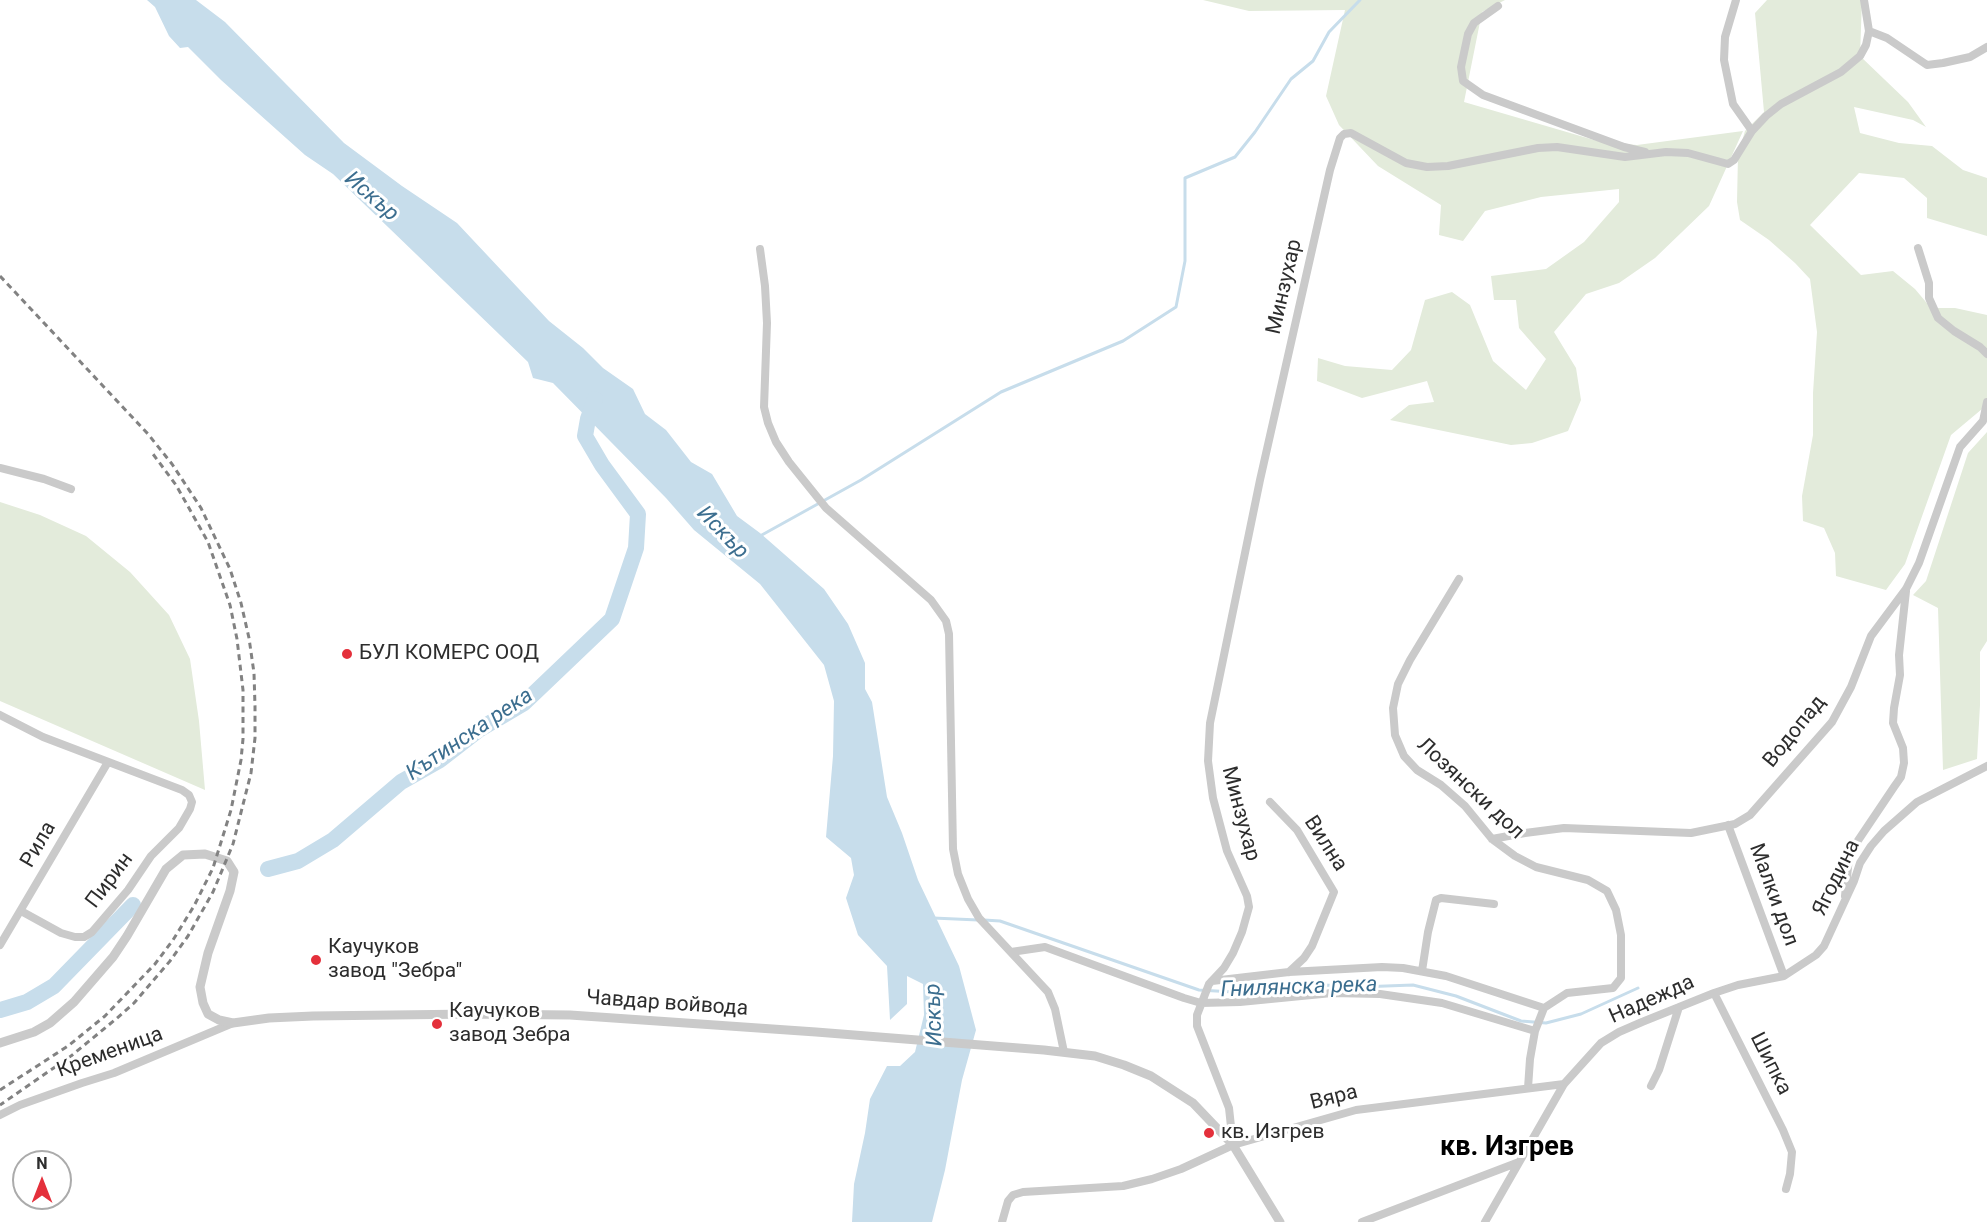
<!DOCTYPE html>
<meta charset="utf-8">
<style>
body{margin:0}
#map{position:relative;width:1987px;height:1222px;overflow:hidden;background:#fff;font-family:Roboto,sans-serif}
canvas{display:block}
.north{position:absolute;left:12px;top:1150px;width:60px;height:60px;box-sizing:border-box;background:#fff;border:2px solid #ababab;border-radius:50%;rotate:0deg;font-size:16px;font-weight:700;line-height:24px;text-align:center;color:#2d2d2d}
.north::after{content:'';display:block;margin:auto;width:21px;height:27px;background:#e4303b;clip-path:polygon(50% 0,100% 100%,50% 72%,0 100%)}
</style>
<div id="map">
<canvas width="1987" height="1222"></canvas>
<div class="north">N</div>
</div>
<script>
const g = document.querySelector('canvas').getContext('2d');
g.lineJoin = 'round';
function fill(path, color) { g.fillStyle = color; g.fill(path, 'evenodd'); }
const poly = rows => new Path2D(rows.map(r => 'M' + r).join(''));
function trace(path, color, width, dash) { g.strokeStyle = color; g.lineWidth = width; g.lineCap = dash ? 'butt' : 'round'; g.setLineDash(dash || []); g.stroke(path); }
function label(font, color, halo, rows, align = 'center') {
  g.font = font + ' Roboto,sans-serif'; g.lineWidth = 6; g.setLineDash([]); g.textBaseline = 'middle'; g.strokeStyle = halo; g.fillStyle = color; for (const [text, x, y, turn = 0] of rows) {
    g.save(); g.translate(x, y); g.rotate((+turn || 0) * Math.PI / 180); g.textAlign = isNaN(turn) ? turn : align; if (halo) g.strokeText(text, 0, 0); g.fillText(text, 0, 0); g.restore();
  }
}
fill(poly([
 [1203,0,1505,0,1482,12,1464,102,1601,142,1637,145,1743,131,1709,206,1655,258,1619,283,1586,294,1554,332,1576,368,1581,400,1568,431,1532,443,1511,445,1390,420,1409,405,1434,402,1427,381,1362,398,1317,381,1318,358,1345,366,1392,370,1411,350,1425,300,1452,292,1470,305,1493,361,1526,390,1546,359,1519,328,1516,300,1494,300,1491,276,1546,269,1584,242,1619,202,1619,189,1541,197,1485,211,1463,241,1439,235,1441,205,1378,166,1339,125,1326,96,1345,10,1249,11],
 [1767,0,1862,0,1860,56,1908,102,1926,127,1913,120,1854,107,1860,133,1899,143,1932,146,1963,170,1987,178,1987,236,1927,218,1927,198,1904,178,1859,173,1810,225,1861,275,1893,271,1915,289,1931,308,1955,308,1987,315,1987,413,1982,409,1951,435,1905,564,1886,590,1836,576,1835,553,1824,528,1803,521,1802,496,1813,435,1813,393,1817,332,1810,279,1795,263,1769,240,1740,220,1737,202,1738,155,1745,131,1764,112,1755,13],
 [1987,432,1987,641,1980,652,1980,705,1977,759,1943,770,1938,608,1913,595,1926,581,1968,453],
 [0,502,40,515,86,536,130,572,169,615,190,659,199,721,205,790,0,701]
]), '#e3ebdb');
fill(poly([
 [147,0,196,0,225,22,344,143,402,186,457,223,549,321,583,348,603,368,633,389,645,414,666,430,691,462,712,474,737,516,760,533,824,589,848,624,865,663,865,689,872,702,887,797,902,833,918,880,959,966,976,1030,962,1080,945,1170,932,1222,852,1222,854,1184,865,1133,870,1099,887,1066,900,1066,915,1052,924,1015,923,984,907,976,907,1004,890,1020,887,966,858,935,846,898,854,875,851,858,826,837,833,756,834,701,824,665,760,584,694,530,666,498,553,383,533,378,528,362,333,174,305,155,221,80,188,47,180,48,169,36,155,7]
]), '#c7ddeb');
trace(poly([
 [760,536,861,480,1001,392,1123,341,1176,307,1185,261,1185,178,1235,157,1255,132,1291,79,1313,61,1329,32,1360,0],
 [933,918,978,920],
 [984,920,1000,921,1199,990,1250,993,1270,989,1283,992,1324,985,1359,987,1413,985,1456,996,1521,1021,1546,1023,1581,1014,1638,988]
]), '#c7ddeb', 3);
trace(poly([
 [268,869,298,861,333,840,401,782,440,760,480,729,524,703,612,619,636,548,638,514,602,465,585,436,588,419,595,399],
 [0,1010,27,1002,54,986,133,905]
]), '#c7ddeb', 16);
trace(poly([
 [1864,0,1869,31],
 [1498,6,1474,23,1468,34,1461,67,1463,81,1483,95,1624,147,1645,152],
 [1752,131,1766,116,1781,104,1841,72,1860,56,1866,45,1869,31,1887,38,1927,65,1943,63,1970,57,1987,47],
 [1918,248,1929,283,1929,298,1938,318,1954,331,1980,347,1987,354],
 [760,249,765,286,767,323,764,407,768,423,776,442,789,462,826,508,931,600,946,621,949,634,953,849,958,874,968,899,979,918,1048,992,1055,1009,1064,1052],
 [0,468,44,479,71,489],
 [1459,579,1410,660,1398,684,1393,708,1395,735,1404,756,1417,770,1441,785,1465,806,1492,839,1515,856,1536,867,1588,880,1607,891,1616,910,1621,935,1621,978,1613,988,1567,993,1544,1008],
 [0,715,43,737,182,790,189,795,192,802,190,809,179,828,151,856,128,890,92,932,84,937,75,937,61,933,21,911],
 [1270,802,1297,830,1334,892,1312,946,1304,958,1289,972],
 [1728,825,1784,976],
 [1492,839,1525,833,1564,828,1691,833,1735,824,1750,815,1832,722,1851,687,1871,636,1906,589,1919,563,1960,447,1983,421,1987,402],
 [1845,896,1849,858,1853,848,1894,787,1901,777,1904,763,1903,748,1893,723,1894,708,1900,675,1899,655,1906,591],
 [0,945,108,762],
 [1011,952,1045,947,1184,998,1201,1003,1240,1002,1332,993,1380,994,1442,1003,1535,1031,1544,1008],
 [1422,971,1428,932,1436,900,1441,898,1494,904],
 [1212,981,1289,972,1382,967,1403,968,1446,976,1544,1008],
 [1714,993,1783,1130,1792,1152,1790,1174,1786,1189],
 [1651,1086,1659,1070,1679,1007],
 [1528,1088,1530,1059,1535,1031],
 [0,1115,20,1105,82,1083,114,1073,233,1023],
 [1233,1145,1229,1108,1197,1026,1197,1015,1209,984,1224,968,1233,953,1242,932,1249,907,1247,896,1227,851,1213,798,1208,761,1210,723,1260,480,1330,170,1340,138,1344,134,1351,133,1406,163,1427,167,1448,166,1538,148,1557,147,1625,157,1666,152,1688,153,1728,164,1734,160,1752,131,1733,104,1724,60,1725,37,1736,0],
 [1002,1222,1008,1201,1013,1195,1023,1192,1123,1186,1152,1179,1181,1169,1233,1145,1356,1110,1564,1084],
 [1362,1222,1519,1162],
 [1485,1222,1564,1084,1601,1043,1619,1032,1642,1022,1714,993,1738,985,1784,976,1816,955,1824,946,1854,881,1860,863,1871,846,1884,831,1917,802,1987,766]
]), '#cacaca', 8);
trace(poly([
 [0,1043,34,1032,50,1023,74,1002,113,957,127,936,166,869,183,855,205,854,227,861,234,872,230,891,208,953,200,987,203,1003,208,1014,219,1020,233,1023,269,1018,313,1016,473,1014,570,1015,816,1032,1044,1050,1095,1056,1124,1065,1151,1076,1193,1103,1233,1145,1280,1222]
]), '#cacaca', 9);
trace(poly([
 [0,276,148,434,172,464,201,508,230,569,241,603,249,638,254,673,255,706,255,738,251,773,233,844,213,892,188,936,170,961,134,1003,116,1019,71,1056,0,1105],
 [0,1090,68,1046,105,1016,155,964,173,940,194,906,213,868,231,810,241,760,243,739,243,690,237,639,230,605,208,542,176,485,153,454]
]), '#828282', 3, [6, 4.5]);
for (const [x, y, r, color] of [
 [347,654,6,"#e4303b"],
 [316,960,6,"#e4303b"],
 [437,1024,6,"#e4303b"],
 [1209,1133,6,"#e4303b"]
]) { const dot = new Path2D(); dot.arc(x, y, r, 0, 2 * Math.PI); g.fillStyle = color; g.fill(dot); trace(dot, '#fff', 2); }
label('21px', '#2d2d2d', '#fff', [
 ["Минзухар",1285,287,-77],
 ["Водопад",1795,732,-51],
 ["Лозянски дол",1470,789,43],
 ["Минзухар",1240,814,75],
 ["Вилна",1325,844,57],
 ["Рила",39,845,-60],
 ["Ягодина",1837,878,-64],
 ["Пирин",110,881,-53],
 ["Малки дол",1773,895,70],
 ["Надежда",1652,1000,-24],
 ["Чавдар войвода",667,1004,4],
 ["Кременица",110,1053,-20],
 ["Шипка",1770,1064,63],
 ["Вяра",1334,1098,-14]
]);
label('21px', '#2d2d2d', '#fff', [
 ["БУЛ КОМЕРС ООД",359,654],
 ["Каучуков",328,948],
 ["завод \"Зебра\"",328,972],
 ["Каучуков",449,1012],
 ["завод Зебра",449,1036],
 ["кв. Изгрев",1221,1133]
], 'left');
label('italic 22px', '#3c6e8f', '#fff', [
 ["Искър",371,197,41],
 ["Искър",722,533,46],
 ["Кътинска река",470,735,-34],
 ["Гнилянска река",1299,988,-2],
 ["Искър",935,1015,-92]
]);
label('bold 27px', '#000', '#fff', [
 ["кв. Изгрев",1507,1148]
]);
</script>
